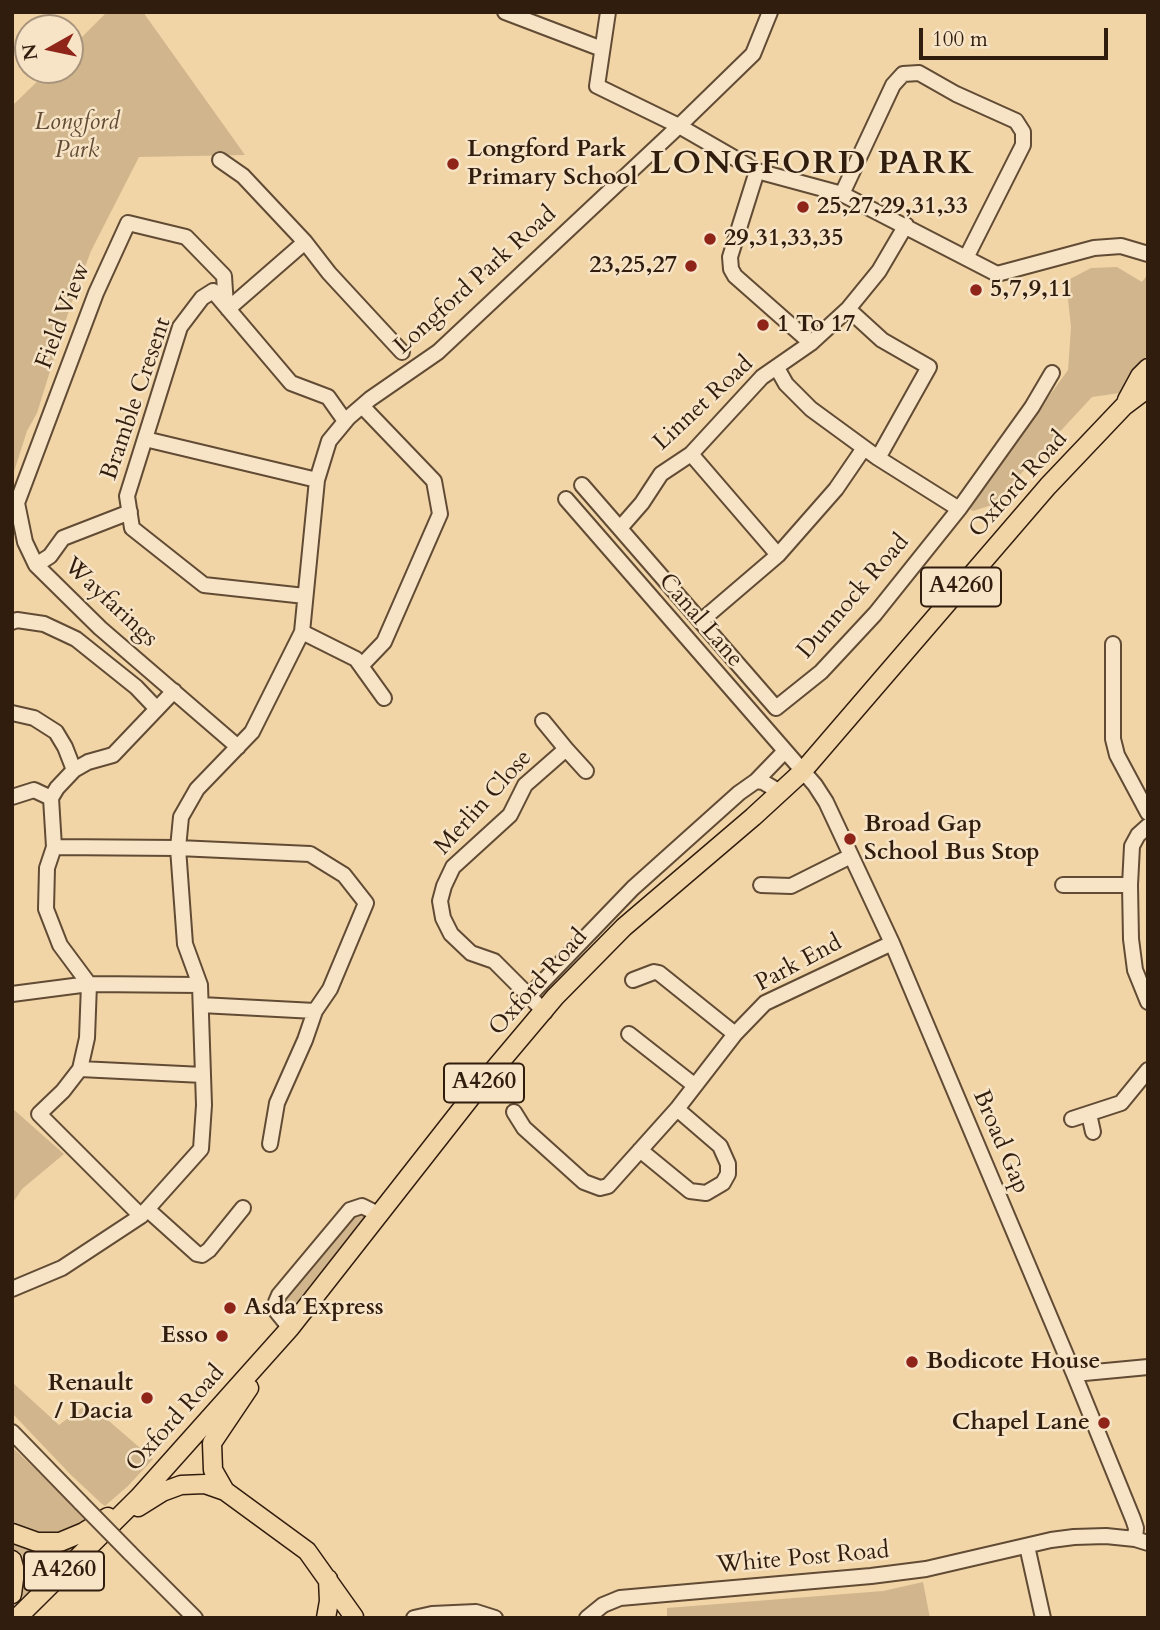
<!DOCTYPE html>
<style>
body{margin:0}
#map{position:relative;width:1160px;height:1630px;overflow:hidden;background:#f2d5a7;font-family:Cardo,serif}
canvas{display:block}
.frame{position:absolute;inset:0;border:14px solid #311d0e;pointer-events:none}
.north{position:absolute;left:14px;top:14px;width:70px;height:70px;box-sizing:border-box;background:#f7e4c6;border:2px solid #a8947c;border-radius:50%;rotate:261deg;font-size:19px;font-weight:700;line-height:28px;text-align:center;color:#311d0e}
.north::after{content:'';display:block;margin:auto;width:24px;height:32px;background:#8f2418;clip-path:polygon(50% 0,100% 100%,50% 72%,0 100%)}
.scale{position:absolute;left:919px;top:28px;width:189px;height:32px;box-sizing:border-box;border:4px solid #311d0e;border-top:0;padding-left:9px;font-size:21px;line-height:24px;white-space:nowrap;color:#311d0e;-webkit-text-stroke:5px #f7e4c6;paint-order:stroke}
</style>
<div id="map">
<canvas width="1160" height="1630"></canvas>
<div class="frame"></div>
<div class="north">N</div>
<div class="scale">100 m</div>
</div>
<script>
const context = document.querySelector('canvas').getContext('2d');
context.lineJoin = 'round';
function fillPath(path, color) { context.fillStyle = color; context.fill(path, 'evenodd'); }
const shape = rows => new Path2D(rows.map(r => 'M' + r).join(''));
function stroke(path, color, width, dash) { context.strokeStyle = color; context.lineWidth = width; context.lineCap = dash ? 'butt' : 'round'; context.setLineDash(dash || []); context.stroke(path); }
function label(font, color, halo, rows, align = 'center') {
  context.font = font + ' Cardo,serif'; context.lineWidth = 5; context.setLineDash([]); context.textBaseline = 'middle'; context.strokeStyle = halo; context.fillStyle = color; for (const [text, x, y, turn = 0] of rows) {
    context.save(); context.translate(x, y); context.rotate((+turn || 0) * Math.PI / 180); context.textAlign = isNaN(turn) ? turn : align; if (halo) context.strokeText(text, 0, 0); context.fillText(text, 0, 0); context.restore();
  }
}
fillPath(shape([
 [107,12,143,12,245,155,139,157,91,251,70,307,37,413,27,431,12,478,12,106,49,70,70,70,70,49],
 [1117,267,1142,282,1148,274,1148,354,1120,393,1092,397,992,505,973,511,968,508,1068,370,1071,327,1066,281,1091,268],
 [12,1108,64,1154,22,1189,12,1204],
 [354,1211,367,1214,293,1307,289,1309,282,1306,285,1293],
 [12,1382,59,1425,88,1403,153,1459,128,1486,105,1506,101,1503,71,1475,12,1413],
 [12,1447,87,1517,74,1529,58,1536,42,1537,12,1524],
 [89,1533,37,1587,12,1610,18,1560,12,1545,12,1537],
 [923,1582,930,1618,667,1618,667,1608,883,1591]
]), '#d1b68d');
const minor = shape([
 [505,12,602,49],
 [608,12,597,86,679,126,757,171,842,194,997,274,1094,248,1121,246,1148,254],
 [220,160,243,176,305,242],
 [757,171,730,257,731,269,735,276,811,343],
 [842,194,893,85,903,74,919,73,956,94,1016,121,1023,132,1023,145,966,258],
 [228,309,305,242,329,273,402,352],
 [848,309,882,340,929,367,878,458],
 [777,368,786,384,811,409,878,458,959,509],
 [145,439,317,480],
 [691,454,778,555],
 [582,485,776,708,821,672,875,614,959,509,1032,407,1052,373],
 [566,499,815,785,826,802,892,943,1074,1374,1133,1519,1136,1528,1135,1539],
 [130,512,63,538,50,556,36,565,100,628,238,747],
 [621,527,642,503,661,474,691,454,762,377,811,343,848,309,879,271,906,225],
 [36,565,25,542,17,503,96,293,128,223,186,237,224,276,226,306],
 [305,596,204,585,132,528,127,496,180,327,202,298,213,291,291,383,328,397,345,421],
 [702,620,778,555,836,489,864,448],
 [12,622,17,620,44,624,76,639,136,687,157,709],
 [302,632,356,659,384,698],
 [1113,644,1113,739,1117,755,1148,813],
 [361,666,384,642,440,514,434,481,363,407],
 [12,713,34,718,56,732,65,747,74,770],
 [543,721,566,749,525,785,510,815,453,867,444,886,440,901,443,918,451,934,471,953,494,961,545,1012],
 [566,749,586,771],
 [756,781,784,752],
 [12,797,34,790,51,798],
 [1148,826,1138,835,1132,846,1130,885,1131,939,1135,970,1148,1002],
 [54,847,51,798,57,788,74,770,88,762,113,755,174,691],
 [761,885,791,886,851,856],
 [1063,885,1130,885],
 [633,980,654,972,659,973,735,1034],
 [12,994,89,984,60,945,46,909,47,868,54,847,178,848,310,854,344,875,366,903,330,989,315,1011,305,1040,277,1103,270,1144],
 [529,996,633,888,739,793,756,781,763,782,780,792],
 [201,1005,315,1011],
 [629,1034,694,1085],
 [80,1069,203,1075],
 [514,1112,524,1128,584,1182,600,1188,608,1186,677,1109,735,1034,765,1003,892,943],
 [1089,1114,1093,1132],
 [1072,1119,1121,1103,1148,1070],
 [640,1150,690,1191,706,1193,723,1183,728,1174,728,1164,720,1146,677,1109],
 [147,1209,197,1254,202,1255,209,1250,243,1208],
 [141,1216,39,1114,63,1091,80,1069,87,1038,89,984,200,985],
 [12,1289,62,1268,141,1216,201,1149,204,1105,200,985,185,944,178,848,181,817,197,789,252,732,302,632,317,480,329,441,348,418,370,399,438,352,679,126,753,54,770,12],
 [290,1328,277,1312,276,1302,279,1295,350,1210,362,1206,380,1215],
 [1074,1374,1148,1367],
 [12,1432,81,1503],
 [1027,1546,1043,1618],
 [130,1553,195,1618],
 [414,1618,432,1614,476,1612,495,1618],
 [587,1618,603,1605,620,1598,871,1576,926,1569,1051,1540,1074,1537,1106,1536,1135,1539,1148,1543]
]);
const major = shape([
 [1127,400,1140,376,1148,368],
 [225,1491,213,1470,212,1443,249,1388],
 [138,1507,162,1492,181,1485,205,1484,225,1491,307,1551,354,1617],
 [12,1533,37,1542,60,1542,84,1532,108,1517],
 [12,1560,15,1571,12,1594],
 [17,1618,139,1497,290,1328,475,1092,555,997,624,927,753,817,802,772,1048,486,1124,406,1148,388],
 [326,1618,329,1601,328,1579]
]);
stroke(minor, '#614b34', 18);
stroke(major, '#311d0e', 21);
stroke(minor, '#f7e4c6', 14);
stroke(major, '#f2d5a7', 18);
const minorBridge = shape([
 [81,1503,130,1553]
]);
stroke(minorBridge, '#614b34', 18, []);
stroke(minorBridge, '#f7e4c6', 14);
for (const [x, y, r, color] of [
 [453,164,7,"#8f2418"],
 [803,207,7,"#8f2418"],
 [710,239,7,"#8f2418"],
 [691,266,7,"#8f2418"],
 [976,290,7,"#8f2418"],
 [763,325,7,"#8f2418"],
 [850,839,7,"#8f2418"],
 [230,1308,7,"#8f2418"],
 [222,1336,7,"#8f2418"],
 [912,1362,7,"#8f2418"],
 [147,1398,7,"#8f2418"],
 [1104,1423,7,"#8f2418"]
]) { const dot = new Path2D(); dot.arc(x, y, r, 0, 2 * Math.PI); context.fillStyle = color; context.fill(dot); stroke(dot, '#f7e4c6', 2.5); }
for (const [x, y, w] of [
 [961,587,80],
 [484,1083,80],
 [64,1571,80]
]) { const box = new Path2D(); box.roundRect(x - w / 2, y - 19.5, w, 39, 5); context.fillStyle = '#f7e4c6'; context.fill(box); stroke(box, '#311d0e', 2); }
label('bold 23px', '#311d0e', null, [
 ["A4260",961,587],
 ["A4260",484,1083],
 ["A4260",64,1571]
]);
label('italic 24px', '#614b34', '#f7e4c6', [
 ["Longford",77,123],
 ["Park",77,151]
]);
label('bold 24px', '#311d0e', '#f7e4c6', [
 ["Longford Park",467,150],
 ["Primary School",467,178],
 ["25,27,29,31,33",817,207],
 ["29,31,33,35",724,239],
 ["23,25,27",677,266,"right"],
 ["5,7,9,11",990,290],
 ["1 To 17",777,325],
 ["Broad Gap",864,825],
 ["School Bus Stop",864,853],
 ["Asda Express",244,1308],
 ["Esso",208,1336,"right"],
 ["Bodicote House",926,1362],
 ["Renault",133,1384,"right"],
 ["/ Dacia",133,1412,"right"],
 ["Chapel Lane",1090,1423,"right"]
], 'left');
label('24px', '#311d0e', '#f7e4c6', [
 ["Longford Park Road",476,281,-42],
 ["Field View",64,316,-69],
 ["Bramble Cresent",137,399,-71],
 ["Linnet Road",704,404,-43],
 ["Oxford Road",1019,485,-48],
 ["Dunnock Road",854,597,-49],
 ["Wayfarings",110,603,43],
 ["Canal Lane",700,621,49],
 ["Merlin Close",484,803,-48],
 ["Park End",799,964,-28],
 ["Oxford Road",539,983,-48],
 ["Broad Gap",1000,1142,67],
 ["Oxford Road",176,1419,-48],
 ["White Post Road",803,1559,-5]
]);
context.letterSpacing = '2px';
label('bold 32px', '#311d0e', '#f7e4c6', [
 ["LONGFORD PARK",813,166]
]);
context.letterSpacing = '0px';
</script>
